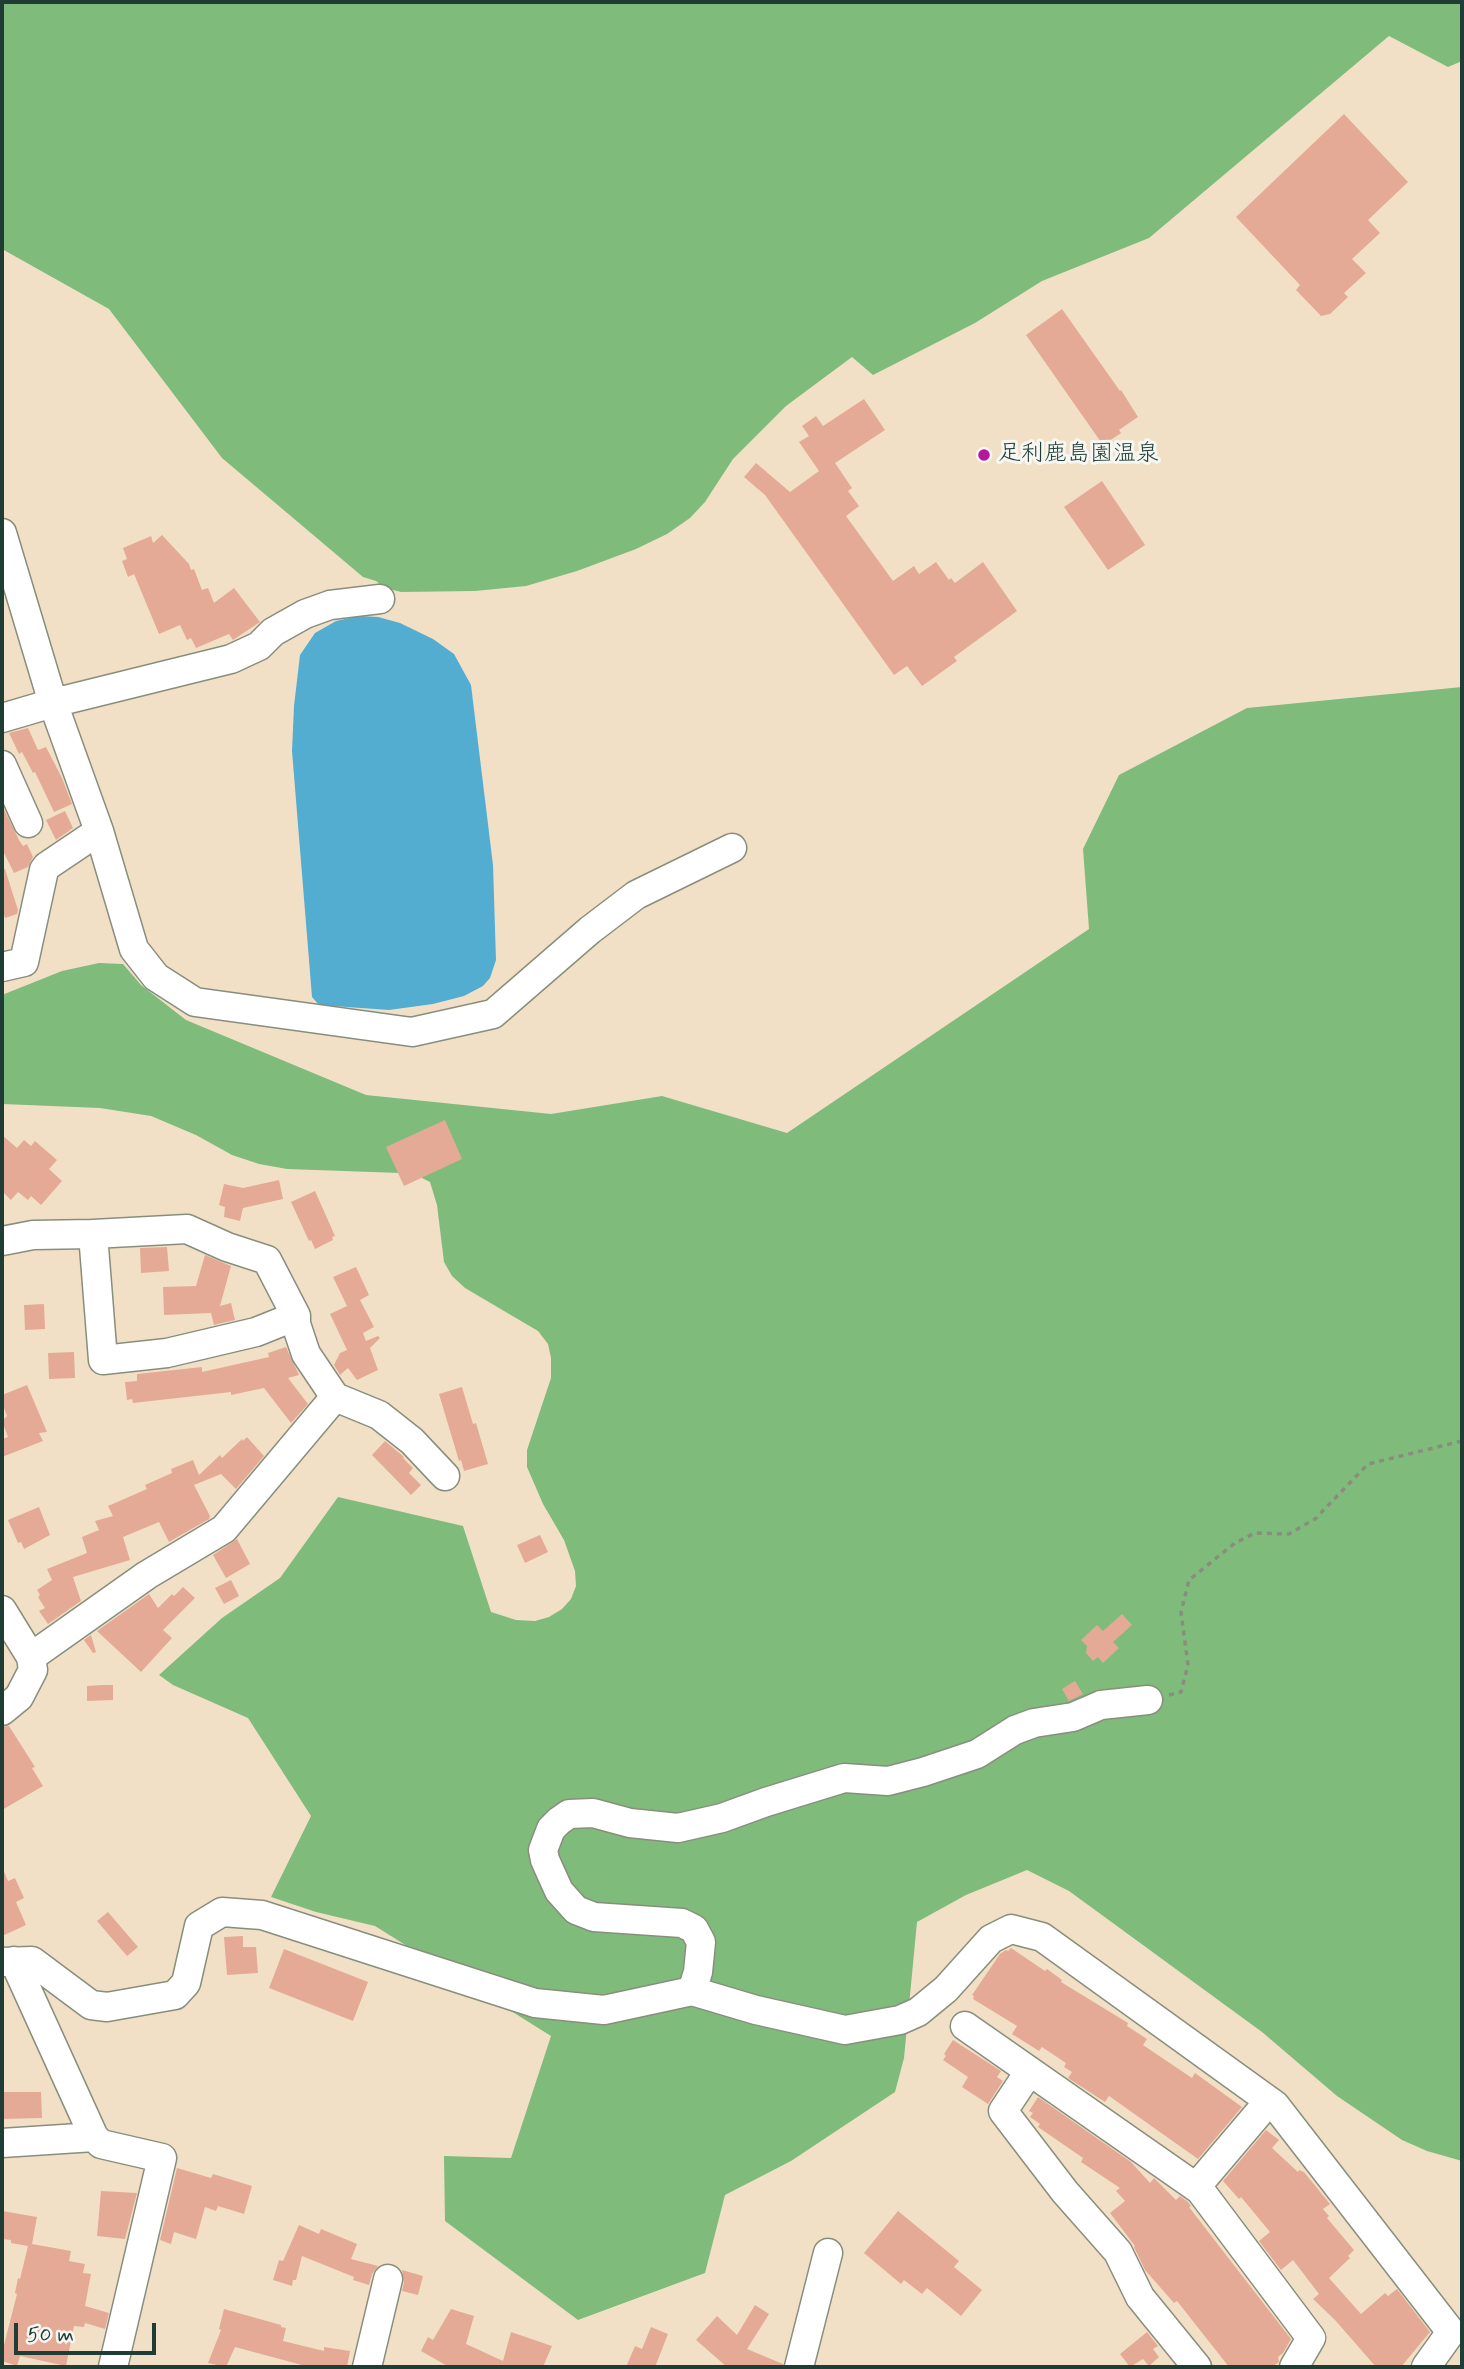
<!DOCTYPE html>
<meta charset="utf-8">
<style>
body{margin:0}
#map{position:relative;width:1464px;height:2369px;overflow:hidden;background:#f2e0c6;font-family:Mynerve,sans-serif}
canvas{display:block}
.frame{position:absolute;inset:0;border:4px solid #1f3d34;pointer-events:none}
.scale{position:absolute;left:14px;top:2323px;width:142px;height:32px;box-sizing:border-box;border:4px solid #1f3d34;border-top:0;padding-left:9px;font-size:21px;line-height:24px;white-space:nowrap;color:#1f3d34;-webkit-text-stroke:5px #f6f6f2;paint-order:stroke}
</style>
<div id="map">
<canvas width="1464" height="2369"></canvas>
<div class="frame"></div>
<div class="scale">50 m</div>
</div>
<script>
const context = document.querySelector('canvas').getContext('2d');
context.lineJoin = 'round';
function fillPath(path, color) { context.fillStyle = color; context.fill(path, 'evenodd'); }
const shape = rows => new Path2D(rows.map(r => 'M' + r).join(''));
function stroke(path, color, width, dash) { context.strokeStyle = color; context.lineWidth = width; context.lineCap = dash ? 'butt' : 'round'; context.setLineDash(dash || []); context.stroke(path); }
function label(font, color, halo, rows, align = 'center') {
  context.font = font + ' Mynerve,"Klee One",sans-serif'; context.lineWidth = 6; context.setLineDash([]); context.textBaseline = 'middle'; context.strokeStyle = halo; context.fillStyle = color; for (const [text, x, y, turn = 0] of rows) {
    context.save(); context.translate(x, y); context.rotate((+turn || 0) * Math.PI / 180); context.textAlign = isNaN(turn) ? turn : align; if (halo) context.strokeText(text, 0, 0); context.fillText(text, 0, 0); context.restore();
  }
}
fillPath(shape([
 [2,2,1462,2,1462,61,1448,67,1389,36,1149,238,1042,281,975,323,873,375,852,357,786,406,733,459,705,502,690,518,667,534,636,549,577,571,526,586,475,591,401,592,385,588,376,581,363,577,222,458,109,309,2,249],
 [1462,687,1462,2161,1427,2151,1402,2140,1337,2096,1262,2032,1069,1891,1027,1870,966,1895,917,1922,904,2058,895,2092,791,2161,725,2195,705,2273,578,2320,445,2221,444,2156,511,2158,551,2036,375,1926,316,1912,271,1897,311,1816,248,1718,173,1685,159,1675,222,1618,280,1578,338,1497,463,1526,491,1612,516,1620,535,1621,549,1617,562,1609,571,1599,576,1586,575,1571,564,1540,543,1504,527,1467,527,1450,551,1378,551,1358,548,1344,538,1331,465,1288,452,1276,444,1262,437,1205,430,1182,420,1177,400,1173,287,1169,259,1164,232,1155,196,1135,151,1116,100,1108,2,1104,2,995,62,971,99,963,123,964,141,985,186,1020,366,1095,551,1114,662,1096,787,1133,1089,929,1083,849,1119,775,1247,708]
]), '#7fbc7b');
fillPath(shape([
 [359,616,378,617,400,623,433,639,454,654,471,685,493,865,496,960,490,978,483,986,464,996,433,1004,389,1010,319,1005,312,997,292,751,294,706,300,655,315,633,336,621]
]), '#52add0');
fillPath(shape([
 [1344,114,1408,182,1368,220,1380,233,1352,259,1366,273,1344,293,1348,297,1330,314,1321,316,1296,290,1300,285,1236,217],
 [1062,309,1120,391,1121,390,1138,417,1119,430,1121,433,1103,445,1026,335],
 [864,399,885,430,835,463,852,488,848,491,859,506,846,516,893,581,914,566,919,574,936,562,949,580,951,578,955,583,983,562,1017,611,954,657,957,661,922,686,907,666,894,675,765,495,744,477,756,463,790,492,819,471,799,442,809,436,802,426,816,416,823,426],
 [1102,481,1145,545,1108,570,1064,507],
 [162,535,189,564,191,570,194,569,202,590,208,588,214,603,234,588,260,622,233,640,229,634,196,648,191,638,187,640,180,625,159,634,134,574,128,577,122,561,127,559,123,548,151,536,153,543],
 [28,728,38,750,46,747,62,778,72,804,54,812,35,772,33,773,22,752,19,754,9,733],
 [2,805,19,840,23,846,27,844,33,857,28,867,14,873,2,849],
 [65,811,73,828,56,840,46,820],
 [2,869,5,869,18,910,17,914,5,918,2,908],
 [445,1120,462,1159,404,1186,386,1147],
 [2,1135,17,1148,24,1140,31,1146,35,1141,57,1160,49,1169,62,1181,41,1205,31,1196,28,1200,18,1192,11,1200,2,1191],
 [279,1180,283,1199,243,1208,240,1221,224,1217,225,1207,219,1205,224,1184,243,1188],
 [315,1191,335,1236,332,1237,333,1240,315,1249,311,1240,309,1241,291,1202],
 [167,1247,169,1271,141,1273,140,1248],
 [205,1255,231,1266,220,1306,231,1303,235,1320,214,1325,211,1313,164,1315,163,1287,196,1286],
 [356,1267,369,1295,360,1300,374,1327,363,1333,366,1341,378,1336,380,1338,370,1348,378,1370,357,1380,348,1368,340,1375,334,1365,340,1353,347,1350,330,1314,347,1306,333,1277],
 [44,1304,45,1329,25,1330,24,1305],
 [286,1347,299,1375,288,1378,308,1404,291,1423,264,1388,231,1395,231,1392,133,1403,132,1399,127,1400,125,1382,137,1381,137,1374,202,1367,202,1372,269,1357,268,1353],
 [74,1352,75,1378,49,1379,48,1353],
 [27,1385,47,1432,39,1433,43,1441,2,1457,2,1439,8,1437,2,1421,7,1416,2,1403,2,1395],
 [462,1387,473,1424,476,1423,488,1464,464,1471,461,1460,459,1461,439,1394],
 [247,1437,264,1456,236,1489,221,1474,194,1485,210,1516,209,1519,169,1542,159,1522,123,1537,130,1560,73,1577,81,1601,48,1624,39,1611,45,1608,38,1597,40,1595,37,1590,52,1580,47,1569,87,1553,82,1537,99,1530,95,1521,113,1516,108,1506,147,1489,145,1485,172,1473,171,1469,193,1460,199,1475,220,1455,222,1458,242,1439,243,1441],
 [385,1441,404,1457,403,1458,413,1468,409,1473,421,1485,411,1495,372,1455],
 [39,1507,50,1535,24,1549,21,1542,18,1543,8,1520],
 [540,1535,548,1552,525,1563,517,1545],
 [237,1539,250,1564,226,1578,213,1555],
 [231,1580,239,1596,224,1604,215,1588],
 [183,1587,195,1598,163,1630,172,1638,141,1672,97,1631,149,1594,158,1608,172,1594,174,1596],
 [1122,1614,1132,1625,1113,1642,1119,1648,1103,1663,1098,1657,1093,1661,1086,1653,1087,1646,1081,1640,1097,1625,1103,1631],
 [91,1635,96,1652,93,1653,84,1640],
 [1075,1681,1083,1694,1069,1701,1062,1689],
 [103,1685,113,1685,113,1700,87,1701,87,1686],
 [9,1726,35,1767,32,1768,43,1786,2,1810,2,1727],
 [2,1867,8,1881,15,1878,24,1898,16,1902,26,1925,2,1936],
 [108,1912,138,1947,127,1956,97,1921],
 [243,1936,243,1947,256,1947,258,1973,227,1975,224,1937],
 [1011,1948,1045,1971,1047,1969,1062,1980,1061,1982,1128,2023,1127,2026,1147,2039,1143,2045,1192,2078,1195,2073,1242,2107,1198,2159,1109,2096,1105,2102,1068,2078,1072,2072,1064,2067,1066,2063,1042,2047,1039,2051,1012,2034,1017,2026,973,1999,974,1996,972,1995,1000,1954,1006,1950,1008,1951],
 [284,1949,368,1982,353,2021,269,1988],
 [953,2040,1001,2071,997,2077,1003,2081,988,2104,962,2087,968,2077,943,2060,946,2056,944,2054],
 [2,2092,41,2092,42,2118,2,2119],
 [1038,2097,1131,2162,1150,2183,1154,2178,1176,2200,1180,2196,1188,2202,1191,2206,1189,2207,1291,2339,1283,2353,1278,2357,1279,2362,1272,2367,1229,2367,1177,2301,1174,2303,1145,2270,1134,2247,1135,2246,1110,2213,1125,2201,1116,2191,1120,2188,1081,2162,1083,2158,1038,2127,1040,2124,1030,2117,1033,2113,1029,2111],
 [1266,2130,1279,2140,1272,2148,1298,2172,1299,2170,1304,2172,1330,2204,1323,2209,1329,2216,1327,2218,1354,2250,1348,2256,1350,2258,1329,2278,1361,2314,1385,2293,1388,2296,1397,2289,1430,2332,1401,2367,1376,2367,1335,2320,1313,2299,1319,2294,1293,2260,1281,2270,1259,2241,1270,2232,1241,2197,1239,2199,1223,2181],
 [177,2168,211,2178,213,2174,252,2186,244,2214,218,2206,216,2211,205,2207,196,2239,174,2232,171,2244,160,2240],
 [101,2191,137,2193,125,2239,97,2236],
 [2,2211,37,2217,32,2244,71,2251,69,2261,85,2264,83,2273,91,2274,85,2306,109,2313,105,2329,85,2323,84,2327,74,2326,66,2366,20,2356,17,2366,2,2361,2,2353,17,2294,15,2293,18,2278,20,2279,28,2246,11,2243,11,2240,2,2239],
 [898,2211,959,2261,954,2267,982,2290,961,2316,927,2288,922,2294,904,2280,901,2284,864,2253],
 [299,2225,319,2234,321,2229,357,2244,351,2259,378,2266,372,2274,369,2285,353,2280,354,2277,302,2256,296,2280,293,2280,292,2286,273,2280,279,2260,283,2261],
 [402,2270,423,2276,418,2295,402,2291,404,2282],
 [755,2305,769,2314,747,2349,783,2364,783,2367,727,2367,696,2340,717,2316,737,2335],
 [224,2309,281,2325,281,2327,286,2328,283,2341,324,2351,324,2347,350,2351,347,2367,301,2367,302,2365,235,2347,226,2367,208,2363,221,2330,219,2329],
 [451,2309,474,2316,466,2344,503,2361,511,2332,552,2346,543,2367,449,2367,421,2351,428,2337,433,2340],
 [651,2327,668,2334,655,2367,626,2367,635,2346,642,2349],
 [1147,2332,1158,2346,1153,2349,1159,2357,1149,2366,1143,2359,1130,2367,1120,2354]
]), '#e4aa95');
const minor = shape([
 [2,533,53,703,99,831,134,949,156,977,195,1002,412,1032,493,1014,590,930,636,895,732,848],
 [2,718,53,703,231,659,259,646,273,632,305,614,330,605,380,599],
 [2,765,28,823],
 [2,967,24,962,44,870,47,866,99,831],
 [93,1234,103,1360,167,1353,256,1332,296,1316],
 [2,1241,33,1235,93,1234,187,1229,227,1247,267,1260,296,1316,296,1324,306,1354,335,1397,224,1529,147,1575,31,1657],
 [335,1397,379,1415,412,1441,445,1476],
 [2,1610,31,1657,33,1670,19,1697,2,1711],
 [14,1961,94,2137,101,2144,162,2158,113,2367],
 [2,1962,32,1961,91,2005,107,2007,175,1995,186,1983,199,1926,222,1912,262,1915,535,2003,604,2010,692,1991,756,2010,845,2030,900,2020,918,2012,946,1989,991,1939,1011,1929,1042,1937,1275,2105,1451,2332,1426,2367],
 [692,1991,698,1972,701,1942,694,1929,682,1923,594,1917,576,1910,559,1891,545,1860,543,1850,551,1829,559,1821,569,1814,593,1813,630,1823,678,1828,722,1818,766,1802,844,1778,888,1781,923,1772,977,1754,1015,1730,1034,1723,1073,1717,1101,1705,1148,1700],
 [965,2026,1200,2190,1311,2338,1294,2367],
 [1029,2072,1003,2111,1065,2192,1118,2252,1140,2297,1197,2367],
 [2,2143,94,2137],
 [1196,2187,1269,2101],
 [367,2367,388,2279],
 [799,2367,828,2253]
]);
stroke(minor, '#888e7d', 31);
stroke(shape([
 [1169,1695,1181,1692,1188,1665,1181,1612,1189,1580,1235,1543,1255,1533,1289,1534,1315,1519,1368,1464,1462,1441]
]), '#888e7d', 3.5, [5, 5]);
stroke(minor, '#fff', 28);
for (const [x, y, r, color] of [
 [984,455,7,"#b5179e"]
]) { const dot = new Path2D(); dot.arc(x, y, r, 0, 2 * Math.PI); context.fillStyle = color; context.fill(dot); stroke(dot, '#f6f6f2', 2.5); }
label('23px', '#1f3d34', '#f6f6f2', [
 ["足利鹿島園温泉",998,455]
], 'left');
</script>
